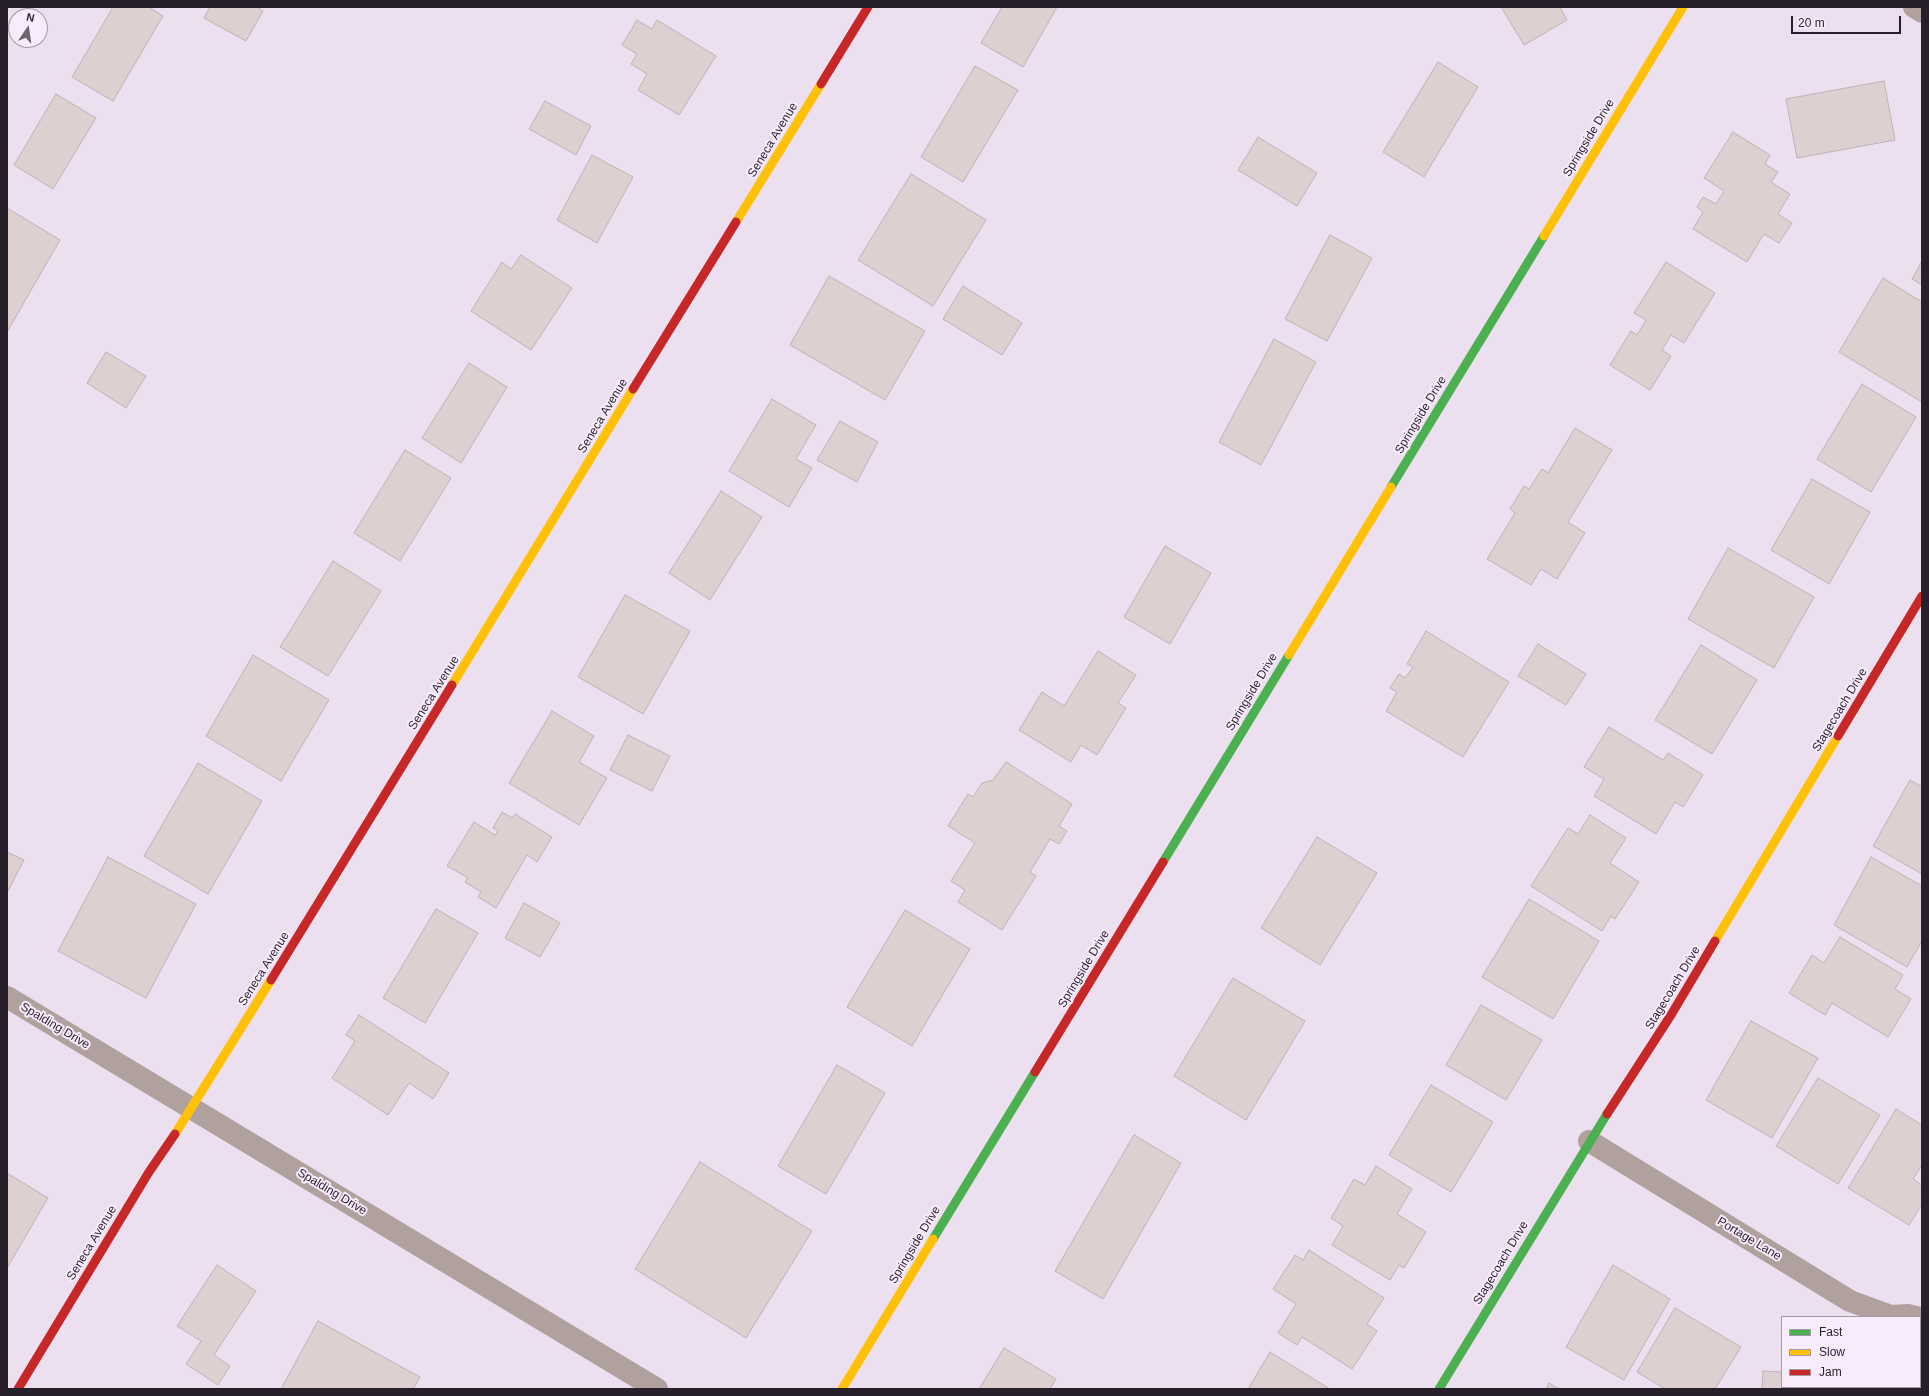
<!DOCTYPE html>
<style>
body{margin:0}
#map{position:relative;width:1929px;height:1396px;overflow:hidden;background:#ece0f0;font-family:Helvetica,sans-serif}
canvas{display:block}
.frame{position:absolute;inset:0;border:8px solid #271f29;pointer-events:none}
.legend{position:absolute;left:1781px;top:1316px;width:140px;height:72px;box-sizing:border-box;background:#f8ebfc;border:1px solid #a499a8;margin:0;padding:5px 7px;list-style:none;font-size:12px;color:#271f29}
.legend li{display:flex;align-items:center;gap:8px;height:20px}
.legend b{width:20px;border:1px solid #a499a8}
.north{position:absolute;left:8px;top:8px;width:40px;height:40px;box-sizing:border-box;background:#f8ebfc;border:1px solid #a499a8;border-radius:50%;rotate:13deg;font-size:11px;font-weight:700;line-height:16px;text-align:center;color:#271f29}
.north::after{content:'';display:block;margin:auto;width:14px;height:18px;background:#6c636f;clip-path:polygon(50% 0,100% 100%,50% 72%,0 100%)}
.scale{position:absolute;left:1791px;top:16px;width:110px;height:18px;box-sizing:border-box;border:2px solid #271f29;border-top:0;padding-left:5px;font-size:12px;line-height:14px;white-space:nowrap;color:#271f29;-webkit-text-stroke:3px #f8ebfc;paint-order:stroke}
</style>
<div id="map">
<canvas width="1929" height="1396"></canvas>
<div class="frame"></div>
<ul class="legend">
<li><b style="height:5px;background:#4caf50"></b>Fast</li>
<li><b style="height:5px;background:#ffc107"></b>Slow</li>
<li><b style="height:5px;background:#c62828"></b>Jam</li>
</ul>
<div class="north">N</div>
<div class="scale">20 m</div>
</div>
<script>
const context = document.querySelector('canvas').getContext('2d');
context.lineJoin = 'round';
function fillPath(path, color) { context.fillStyle = color; context.fill(path, 'evenodd'); }
const shape = rows => new Path2D(rows.map(r => 'M' + r).join(''));
function stroke(path, color, width, dash) { context.strokeStyle = color; context.lineWidth = width; context.lineCap = dash ? 'butt' : 'round'; context.setLineDash(dash || []); context.stroke(path); }
function label(font, color, halo, rows, align = 'center') {
  context.font = font + ' Helvetica,sans-serif'; context.lineWidth = 4; context.setLineDash([]); context.textBaseline = 'middle'; context.strokeStyle = halo; context.fillStyle = color; for (const [text, x, y, turn = 0] of rows) {
    context.save(); context.translate(x, y); context.rotate((+turn || 0) * Math.PI / 180); context.textAlign = isNaN(turn) ? turn : align; if (halo) context.strokeText(text, 0, 0); context.fillText(text, 0, 0); context.restore();
  }
}
const building = shape([
 [113,7,149,7,163,16,113,101,72,77,113,7],
 [210,7,257,7,263,11,246,41,204,18,210,7],
 [1002,7,1057,7,1023,67,981,43,1002,7],
 [1501,7,1560,7,1567,20,1524,45,1501,7],
 [637,20,652,29,657,20,716,56,679,115,638,90,647,74,631,64,637,54,622,45,637,20],
 [1438,62,1478,87,1424,177,1383,152,1438,62],
 [975,66,1018,90,963,182,921,157,975,66],
 [1884,81,1895,140,1797,158,1786,99,1884,81],
 [56,94,96,118,53,189,14,165,56,94],
 [545,101,591,126,576,155,529,129,545,101],
 [1733,132,1770,155,1765,164,1778,172,1771,182,1790,194,1778,214,1792,223,1779,243,1764,234,1747,262,1693,229,1703,212,1697,207,1703,197,1716,204,1724,191,1704,178,1733,132],
 [1258,137,1317,173,1297,206,1238,170,1258,137],
 [592,155,633,177,597,243,557,220,592,155],
 [911,174,986,220,933,306,858,260,911,174],
 [7,208,60,240,7,332,7,208],
 [1330,235,1372,258,1327,341,1285,319,1330,235],
 [521,255,572,288,531,350,471,311,502,262,511,269,521,255],
 [1922,261,1922,285,1912,279,1922,261],
 [1666,262,1715,293,1684,343,1671,335,1662,350,1671,356,1650,390,1610,365,1631,331,1637,335,1646,320,1634,313,1666,262],
 [829,276,925,331,885,400,790,345,829,276],
 [1883,278,1922,302,1922,402,1839,352,1883,278],
 [963,286,1022,323,1002,355,943,319,963,286],
 [1274,339,1316,362,1261,465,1219,442,1274,339],
 [106,352,146,376,126,408,87,383,106,352],
 [469,363,507,387,461,463,422,438,469,363],
 [1862,384,1916,417,1871,492,1817,459,1862,384],
 [772,399,816,425,796,459,812,468,789,507,729,471,772,399],
 [840,421,878,442,857,482,817,460,840,421],
 [1575,428,1612,450,1568,522,1585,533,1557,579,1541,569,1531,585,1487,559,1515,513,1510,509,1524,486,1529,489,1542,469,1548,473,1575,428],
 [405,450,451,478,400,561,354,533,405,450],
 [1812,479,1870,512,1829,584,1771,550,1812,479],
 [721,491,762,517,710,600,669,573,721,491],
 [1165,546,1211,573,1170,644,1124,617,1165,546],
 [1728,548,1814,597,1774,668,1688,619,1728,548],
 [333,561,381,591,328,676,280,647,333,561],
 [625,595,690,631,643,714,578,677,625,595],
 [1426,631,1509,682,1463,757,1386,711,1397,692,1390,688,1399,674,1405,678,1413,667,1407,664,1426,631],
 [1538,644,1586,674,1566,705,1518,676,1538,644],
 [1701,645,1757,680,1712,754,1655,720,1701,645],
 [1098,651,1136,675,1118,703,1126,708,1097,755,1081,745,1071,762,1019,730,1042,692,1064,706,1098,651],
 [253,655,329,700,281,781,206,736,253,655],
 [552,711,594,736,579,762,607,778,579,825,509,783,552,711],
 [1609,727,1663,760,1668,753,1703,775,1683,807,1675,802,1656,834,1594,796,1604,779,1584,767,1609,727],
 [628,735,670,756,652,791,610,770,628,735],
 [1006,762,1072,804,1059,826,1067,831,1059,844,1050,839,1030,872,1036,876,1002,930,958,902,965,890,951,881,975,843,948,826,968,794,973,797,982,783,993,780,1006,762],
 [198,763,262,801,208,894,144,856,198,763],
 [1910,780,1922,787,1922,874,1873,846,1910,780],
 [502,812,512,818,515,814,552,837,537,862,527,855,496,908,478,897,481,892,465,882,468,878,447,866,474,822,495,835,498,831,493,828,502,812],
 [1590,815,1626,838,1610,863,1639,882,1615,919,1611,916,1602,931,1531,886,1568,828,1578,834,1590,815],
 [1317,837,1377,873,1320,965,1261,928,1317,837],
 [7,852,24,860,7,893,7,852],
 [108,857,196,904,146,998,58,951,108,857],
 [1871,857,1922,886,1922,941,1907,967,1834,925,1871,857],
 [1529,899,1599,941,1553,1019,1482,977,1529,899],
 [524,903,560,923,540,957,505,938,524,903],
 [436,909,478,933,425,1023,383,998,436,909],
 [905,910,970,949,912,1046,847,1007,905,910],
 [1840,937,1903,975,1895,989,1911,999,1888,1037,1832,1003,1825,1015,1789,993,1812,955,1824,963,1840,937],
 [1233,978,1305,1021,1246,1120,1174,1076,1233,978],
 [1481,1005,1542,1040,1506,1100,1446,1065,1481,1005],
 [359,1015,449,1073,433,1099,409,1083,388,1115,332,1078,355,1041,346,1035,359,1015],
 [1751,1021,1818,1058,1772,1138,1706,1100,1751,1021],
 [837,1065,885,1093,826,1194,778,1166,837,1065],
 [1818,1078,1880,1115,1838,1184,1776,1146,1818,1078],
 [1431,1085,1493,1122,1451,1192,1389,1155,1431,1085],
 [1896,1109,1922,1125,1922,1165,1913,1179,1922,1185,1922,1204,1909,1225,1848,1188,1896,1109],
 [1134,1135,1181,1163,1103,1299,1055,1271,1134,1135],
 [700,1162,812,1231,746,1338,635,1269,700,1162],
 [1376,1166,1412,1189,1397,1214,1426,1232,1404,1268,1399,1265,1390,1280,1332,1245,1343,1226,1331,1218,1354,1179,1365,1185,1376,1166],
 [7,1173,48,1198,7,1268,7,1173],
 [1309,1250,1384,1298,1367,1324,1377,1331,1352,1369,1302,1337,1297,1345,1278,1333,1296,1304,1273,1289,1295,1255,1303,1260,1309,1250],
 [217,1265,256,1291,214,1355,230,1366,218,1385,186,1364,201,1341,177,1326,217,1265],
 [1613,1265,1670,1299,1624,1380,1566,1347,1613,1265],
 [1675,1308,1741,1347,1715,1389,1665,1389,1637,1372,1675,1308],
 [318,1321,420,1377,413,1389,281,1389,318,1321],
 [1004,1348,1056,1379,1050,1389,979,1389,1004,1348],
 [1270,1352,1330,1389,1248,1389,1270,1352],
 [1763,1371,1782,1372,1782,1387,1831,1387,1831,1389,1762,1389,1763,1371],
 [1549,1383,1559,1389,1546,1389,1549,1383]
]);
fillPath(building, '#ded0d0');
stroke(building, '#bdb2b6', 1);
stroke(shape([
 [1914,7,1922,12],
 [7,997,657,1389],
 [1589,1141,1850,1301,1891,1316,1908,1315,1916,1317],
 [1920,1375,1920,1389]
]), '#b0a09e', 22);
stroke(shape([
 [1391,487,1544,236],
 [1163,862,1289,655],
 [933,1239,1035,1072],
 [1439,1389,1607,1114]
]), '#4caf50', 9);
stroke(shape([
 [736,222,821,84],
 [1544,236,1683,7],
 [1289,655,1391,487],
 [452,685,633,389],
 [1715,941,1838,736],
 [175,1134,271,980],
 [842,1389,933,1239]
]), '#ffc107', 9);
stroke(shape([
 [821,84,868,7],
 [633,389,736,222],
 [1838,736,1922,596],
 [271,980,452,685],
 [1035,1072,1163,862],
 [1607,1114,1671,1015,1715,941],
 [18,1389,149,1172,175,1134]
]), '#c62828', 9);
label('12px', '#271f29', '#f8ebfc', [
 ["Springside Drive",1589,138,-59],
 ["Seneca Avenue",773,140,-59],
 ["Springside Drive",1421,415,-59],
 ["Seneca Avenue",603,416,-59],
 ["Springside Drive",1252,692,-59],
 ["Seneca Avenue",434,693,-58],
 ["Stagecoach Drive",1840,710,-59],
 ["Seneca Avenue",264,969,-58],
 ["Springside Drive",1084,969,-59],
 ["Stagecoach Drive",1673,988,-59],
 ["Spalding Drive",55,1026,31],
 ["Spalding Drive",332,1192,31],
 ["Portage Lane",1749,1239,31],
 ["Seneca Avenue",92,1243,-59],
 ["Springside Drive",915,1245,-59],
 ["Stagecoach Drive",1501,1263,-59]
]);
</script>
